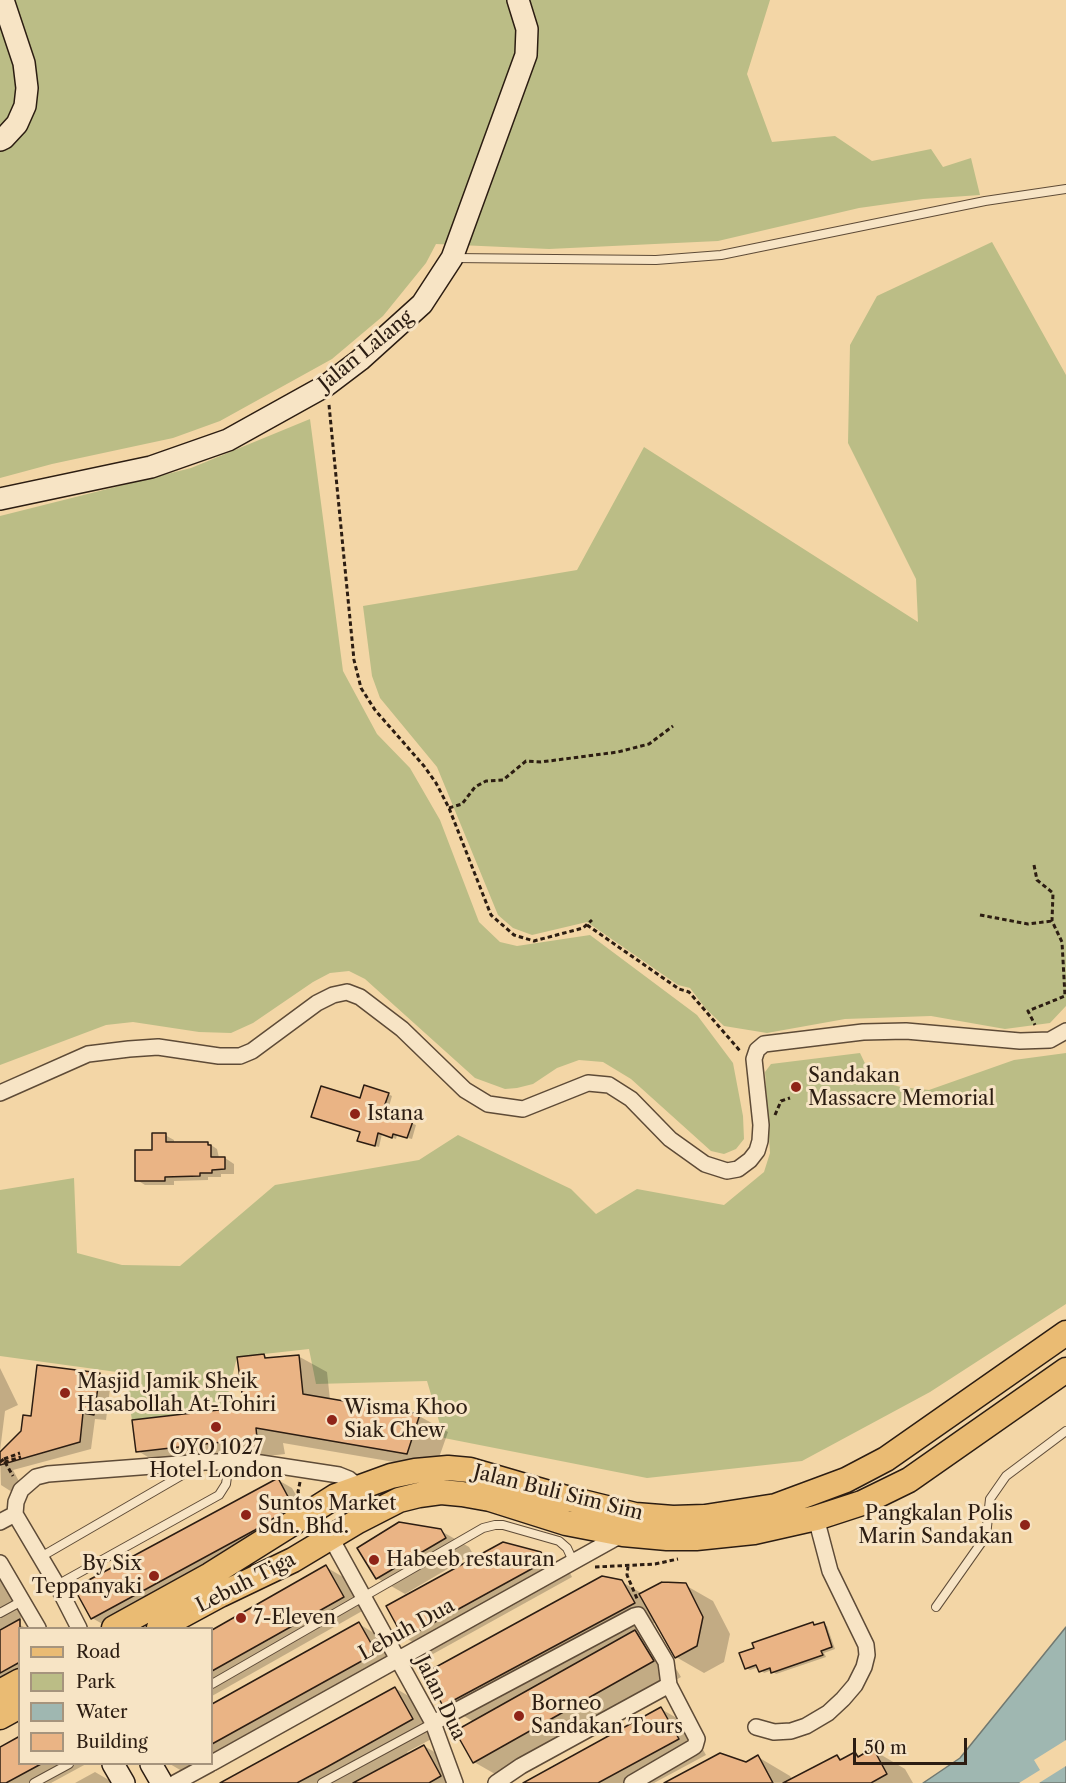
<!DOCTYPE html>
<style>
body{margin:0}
#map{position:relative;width:1066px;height:1783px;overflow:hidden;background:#f3d6a6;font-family:"Libre Caslon Text",serif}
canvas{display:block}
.legend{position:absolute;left:18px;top:1627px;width:195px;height:138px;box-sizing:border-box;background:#f7e4c5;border:2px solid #a6947d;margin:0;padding:8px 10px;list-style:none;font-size:18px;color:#2c1d12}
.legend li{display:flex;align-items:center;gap:12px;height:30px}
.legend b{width:30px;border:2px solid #a6947d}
.scale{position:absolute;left:853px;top:1738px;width:114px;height:27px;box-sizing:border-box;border:3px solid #2c1d12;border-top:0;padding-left:8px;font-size:18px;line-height:21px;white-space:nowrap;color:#2c1d12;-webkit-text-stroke:4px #f7e4c5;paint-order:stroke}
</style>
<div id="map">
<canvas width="1066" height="1783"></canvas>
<ul class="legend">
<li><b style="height:8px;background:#eabb73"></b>Road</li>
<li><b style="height:16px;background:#bbbd86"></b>Park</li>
<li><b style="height:16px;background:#9fb7b1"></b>Water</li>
<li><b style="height:16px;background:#eab485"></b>Building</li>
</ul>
<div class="scale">50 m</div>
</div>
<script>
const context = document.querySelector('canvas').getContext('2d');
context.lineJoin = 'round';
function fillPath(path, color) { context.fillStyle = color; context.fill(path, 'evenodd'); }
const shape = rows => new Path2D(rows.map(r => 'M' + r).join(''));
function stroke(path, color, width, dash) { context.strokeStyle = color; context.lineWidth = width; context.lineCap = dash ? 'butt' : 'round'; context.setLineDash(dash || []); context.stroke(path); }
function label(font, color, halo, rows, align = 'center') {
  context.font = font + ' "Libre Caslon Text",serif'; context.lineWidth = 6; context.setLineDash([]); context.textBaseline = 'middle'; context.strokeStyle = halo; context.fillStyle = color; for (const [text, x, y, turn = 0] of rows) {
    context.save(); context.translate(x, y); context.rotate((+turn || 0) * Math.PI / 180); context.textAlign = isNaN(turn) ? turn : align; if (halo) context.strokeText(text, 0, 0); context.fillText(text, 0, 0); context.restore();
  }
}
fillPath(shape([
 [0,0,770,0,747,74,772,142,835,136,872,161,931,149,943,167,971,158,980,195,923,199,859,208,718,241,549,249,436,244,426,263,383,316,332,359,220,421,173,438,52,464,0,478],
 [992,242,1066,375,1066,1006,1050,1023,1005,1029,931,1016,845,1019,767,1033,724,1026,706,1009,690,988,678,985,587,922,532,935,513,928,498,915,437,767,380,698,372,676,363,606,577,570,644,447,918,622,916,579,848,443,850,345,877,296],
 [310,419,343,671,377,734,410,768,440,820,479,922,500,942,517,946,590,935,697,1015,733,1063,743,1116,744,1139,736,1149,724,1154,711,1151,631,1079,603,1062,579,1060,557,1068,533,1084,517,1088,505,1089,475,1078,365,979,349,971,330,973,313,982,253,1023,231,1033,199,1032,133,1022,106,1025,0,1065,0,516,191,468],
 [860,1053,873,1080,901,1087,929,1090,1014,1060,1066,1053,1066,1304,930,1392,802,1461,647,1478,444,1438,427,1381,316,1384,309,1349,237,1357,226,1402,227,1409,132,1420,124,1373,0,1356,0,1190,74,1178,77,1253,122,1265,180,1266,275,1185,419,1160,458,1135,571,1189,596,1214,637,1189,724,1205,764,1172,770,1153,765,1072,771,1064]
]), '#bbbd86');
const water = shape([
 [1066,1627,1066,1783,923,1783,960,1758,1066,1627]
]);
fillPath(water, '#9fb7b1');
stroke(water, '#717971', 1.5);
fillPath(shape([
 [1066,1740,1066,1766,1039,1783,1019,1783,1040,1770,1034,1760]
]), '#f3d6a6');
fillPath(shape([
 [388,1094,392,1096,388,1110,399,1114,403,1116,402,1119,416,1125,412,1139,397,1135,396,1139,382,1134,379,1147,363,1142,361,1100],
 [165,1135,174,1140,174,1143,208,1143,217,1149,219,1158,225,1158,234,1164,234,1174,221,1174,221,1177,208,1177,208,1180,174,1181,174,1185,145,1185,137,1180],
 [264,1356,270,1359,298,1356,327,1372,330,1400,419,1416,448,1432,435,1469,283,1443,285,1454,166,1468,138,1451,229,1411,244,1401],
 [0,1368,18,1405,5,1411,0,1451],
 [99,1375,111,1381,106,1420,95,1419,91,1449,13,1470,22,1487,12,1492,1,1485,0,1454,22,1432,32,1418],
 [278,1480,292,1488,307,1514,106,1626,92,1618],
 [441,1531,469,1547,473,1554,405,1594,377,1578],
 [540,1553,568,1569,572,1577,433,1654,406,1638],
 [326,1567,348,1580,364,1610,212,1696,212,1631],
 [0,1578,14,1586,29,1613,14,1622,26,1628,20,1628,20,1689,0,1700],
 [622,1582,643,1594,685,1585,713,1601,730,1634,724,1662,704,1673,676,1657,656,1622,637,1632,663,1647,681,1677,502,1778,474,1762,474,1722,445,1705,427,1673],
 [359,1624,374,1633,387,1655,384,1666,212,1761,212,1706],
 [813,1624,816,1626,823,1624,827,1626,835,1649,824,1653,826,1657,776,1674,772,1670,764,1673,759,1667,750,1670,746,1668],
 [395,1688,422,1704,439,1735,407,1752,409,1755,424,1746,452,1762,463,1783,224,1783],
 [661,1709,689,1725,706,1755,654,1783,526,1783],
 [0,1748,20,1764,86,1764,51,1783,0,1783],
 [873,1750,905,1769,913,1783,667,1783,746,1763,758,1757,790,1776,792,1779,837,1757,843,1760,855,1754,861,1757],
 [170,1764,207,1764,187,1774],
 [95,1772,114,1783,75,1783]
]), '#0003');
const building = shape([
 [364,1085,389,1093,384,1107,400,1112,398,1117,413,1121,407,1138,393,1134,392,1138,378,1133,375,1146,357,1141,360,1132,311,1117,321,1086,360,1098,364,1085],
 [152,1133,166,1133,166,1142,208,1142,208,1145,211,1145,211,1157,225,1157,225,1169,212,1170,212,1173,200,1173,200,1176,165,1177,165,1181,135,1181,135,1150,152,1150,152,1133],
 [264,1354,265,1358,299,1355,303,1394,420,1414,407,1454,256,1428,257,1438,136,1452,132,1420,227,1409,226,1402,243,1400,237,1357,264,1354],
 [37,1365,100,1373,94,1415,83,1413,80,1442,0,1465,0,1452,21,1431,23,1415,31,1416,37,1365],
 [278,1478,293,1506,255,1530,91,1619,74,1588,278,1478],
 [399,1522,441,1529,446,1538,376,1579,357,1548,399,1522],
 [503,1542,541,1552,546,1561,404,1639,386,1606,503,1542],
 [326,1565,344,1597,212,1671,212,1630,326,1565],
 [602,1576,622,1580,635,1603,443,1706,425,1673,602,1576],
 [662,1582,686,1583,703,1617,697,1646,675,1658,639,1594,662,1582],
 [20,1619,20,1662,0,1673,0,1630,20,1619],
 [359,1622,372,1645,369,1657,212,1744,212,1704,359,1622],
 [813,1622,814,1625,824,1622,832,1647,821,1651,823,1655,771,1673,770,1668,759,1672,756,1665,745,1669,739,1653,754,1648,752,1643,813,1622],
 [635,1630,654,1661,473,1763,455,1731,635,1630],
 [395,1687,413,1719,327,1767,297,1783,220,1783,395,1687],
 [661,1707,679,1739,598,1783,523,1783,661,1707],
 [20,1736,20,1764,41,1764,6,1783,0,1783,0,1747,20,1736],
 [424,1745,441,1776,429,1783,353,1783,424,1745],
 [873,1748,887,1774,871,1783,783,1783,837,1755,840,1760,855,1752,858,1757,873,1748],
 [720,1753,746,1762,758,1755,773,1783,664,1783,720,1753]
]);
fillPath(building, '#eab485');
stroke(building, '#2c1d12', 1.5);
const lane = shape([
 [453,258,656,260,721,255,985,201,1066,189],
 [39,1558,196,1467],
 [57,1585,219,1495,226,1484,229,1462],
 [936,1607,986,1536,990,1499,1006,1476,1066,1431],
 [0,1613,22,1601],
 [212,1684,483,1528,495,1525,503,1525,559,1541,567,1548,573,1561],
 [34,1783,69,1764],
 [322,1783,433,1723]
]);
const street = shape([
 [0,1093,88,1054,129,1049,158,1047,219,1056,240,1056,252,1051,317,1003,333,995,347,992,360,997,402,1029,465,1090,488,1104,523,1109,588,1083,609,1085,631,1099,670,1139,705,1164,727,1171,738,1169,750,1160,757,1151,760,1141,761,1125,754,1059,757,1050,764,1044,863,1032,906,1031,1020,1041,1050,1040,1066,1031],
 [15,1514,16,1502,21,1490,36,1477,48,1474,205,1462,254,1462,339,1475,349,1479,359,1487],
 [15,1514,57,1585,79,1628],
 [0,1522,15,1514],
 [331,1538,433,1723,455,1783],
 [0,1563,38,1628],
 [433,1723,634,1616,638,1615,666,1662,669,1685,697,1739,695,1746,692,1748,632,1783],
 [756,1727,774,1732,791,1731,806,1726,828,1713,843,1699,855,1685,864,1667,867,1655,866,1645,830,1571,816,1518],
 [212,1763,623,1534],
 [175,1783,210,1764],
 [496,1783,521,1766,669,1685]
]);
const secondary = shape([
 [0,140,4,138,17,124,25,106,27,88,24,63,3,0],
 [0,499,151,467,228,440,327,385,360,360,422,304,452,258,526,55,527,29,518,0],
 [113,1764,124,1783],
 [151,1764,162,1783]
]);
const primary = shape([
 [114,1628,210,1575,336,1496,391,1476,415,1471,448,1468,470,1470,566,1498,635,1515,673,1518,705,1517,776,1506,846,1480,886,1459,1066,1333],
 [159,1628,220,1595,293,1560,358,1521,399,1500,419,1495,441,1492,462,1494,490,1499,566,1523,623,1534,667,1538,696,1538,754,1532,816,1518,862,1503,909,1480,1066,1370],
 [0,1692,20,1681],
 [0,1717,20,1706]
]);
stroke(lane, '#5e4b37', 10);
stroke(street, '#5e4b37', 18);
stroke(secondary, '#2c1d12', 24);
stroke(primary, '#2c1d12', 27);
stroke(shape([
 [329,405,354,660,361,688,375,710,424,766,436,783,449,808,491,915,514,935,534,941,583,928,592,920],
 [449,808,462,804,475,787,486,781,503,780,526,761,541,762,618,752,649,744,673,726],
 [1034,865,1037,880,1053,893,1052,921,1062,942,1065,996,1028,1011,1035,1025],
 [980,915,1028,924,1052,921],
 [587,925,679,989,689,992,741,1052],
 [775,1115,781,1101,790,1098],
 [4,1459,20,1453],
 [0,1462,4,1459,5,1462,21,1457],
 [5,1462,13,1476],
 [300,1482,298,1492,300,1496],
 [628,1566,627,1575,638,1601],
 [595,1567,655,1564,678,1559]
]), '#2c1d12', 3, [4.5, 3]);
stroke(lane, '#f7e4c5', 8);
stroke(street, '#f7e4c5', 15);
stroke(secondary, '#f7e4c5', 21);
stroke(primary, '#eabb73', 24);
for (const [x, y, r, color] of [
 [796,1087,6,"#8f2418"],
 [355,1114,6,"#8f2418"],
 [65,1393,6,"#8f2418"],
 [332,1420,6,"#8f2418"],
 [216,1427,6,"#8f2418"],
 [246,1515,6,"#8f2418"],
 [1025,1525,6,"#8f2418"],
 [374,1560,6,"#8f2418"],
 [154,1576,6,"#8f2418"],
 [241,1618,6,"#8f2418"],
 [519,1716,6,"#8f2418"]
]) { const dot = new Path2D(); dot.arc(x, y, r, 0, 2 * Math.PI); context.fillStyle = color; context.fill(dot); stroke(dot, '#f7e4c5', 2); }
label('20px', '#2c1d12', '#f7e4c5', [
 ["Jalan Lalang",366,351,-39],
 ["Jalan Buli Sim Sim",558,1493,14],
 ["Lebuh Tiga",246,1583,-27],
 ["Lebuh Dua",407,1630,-29],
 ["Jalan Dua",440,1698,64]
]);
label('20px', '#2c1d12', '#f7e4c5', [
 ["Sandakan",808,1076],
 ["Massacre Memorial",808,1099],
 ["Istana",367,1114],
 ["Masjid Jamik Sheik",77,1382],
 ["Hasabollah At-Tohiri",77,1405],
 ["Wisma Khoo",344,1408],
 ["Siak Chew",344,1431],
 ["OYO 1027",216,1448,"center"],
 ["Hotel London",216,1471,"center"],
 ["Suntos Market",258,1504],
 ["Sdn. Bhd.",258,1527],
 ["Pangkalan Polis",1013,1514,"right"],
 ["Marin Sandakan",1013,1537,"right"],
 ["Habeeb restauran",386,1560],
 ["By Six",142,1564,"right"],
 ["Teppanyaki",142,1587,"right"],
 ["7-Eleven",253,1618],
 ["Borneo",531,1704],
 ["Sandakan Tours",531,1727]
], 'left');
</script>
